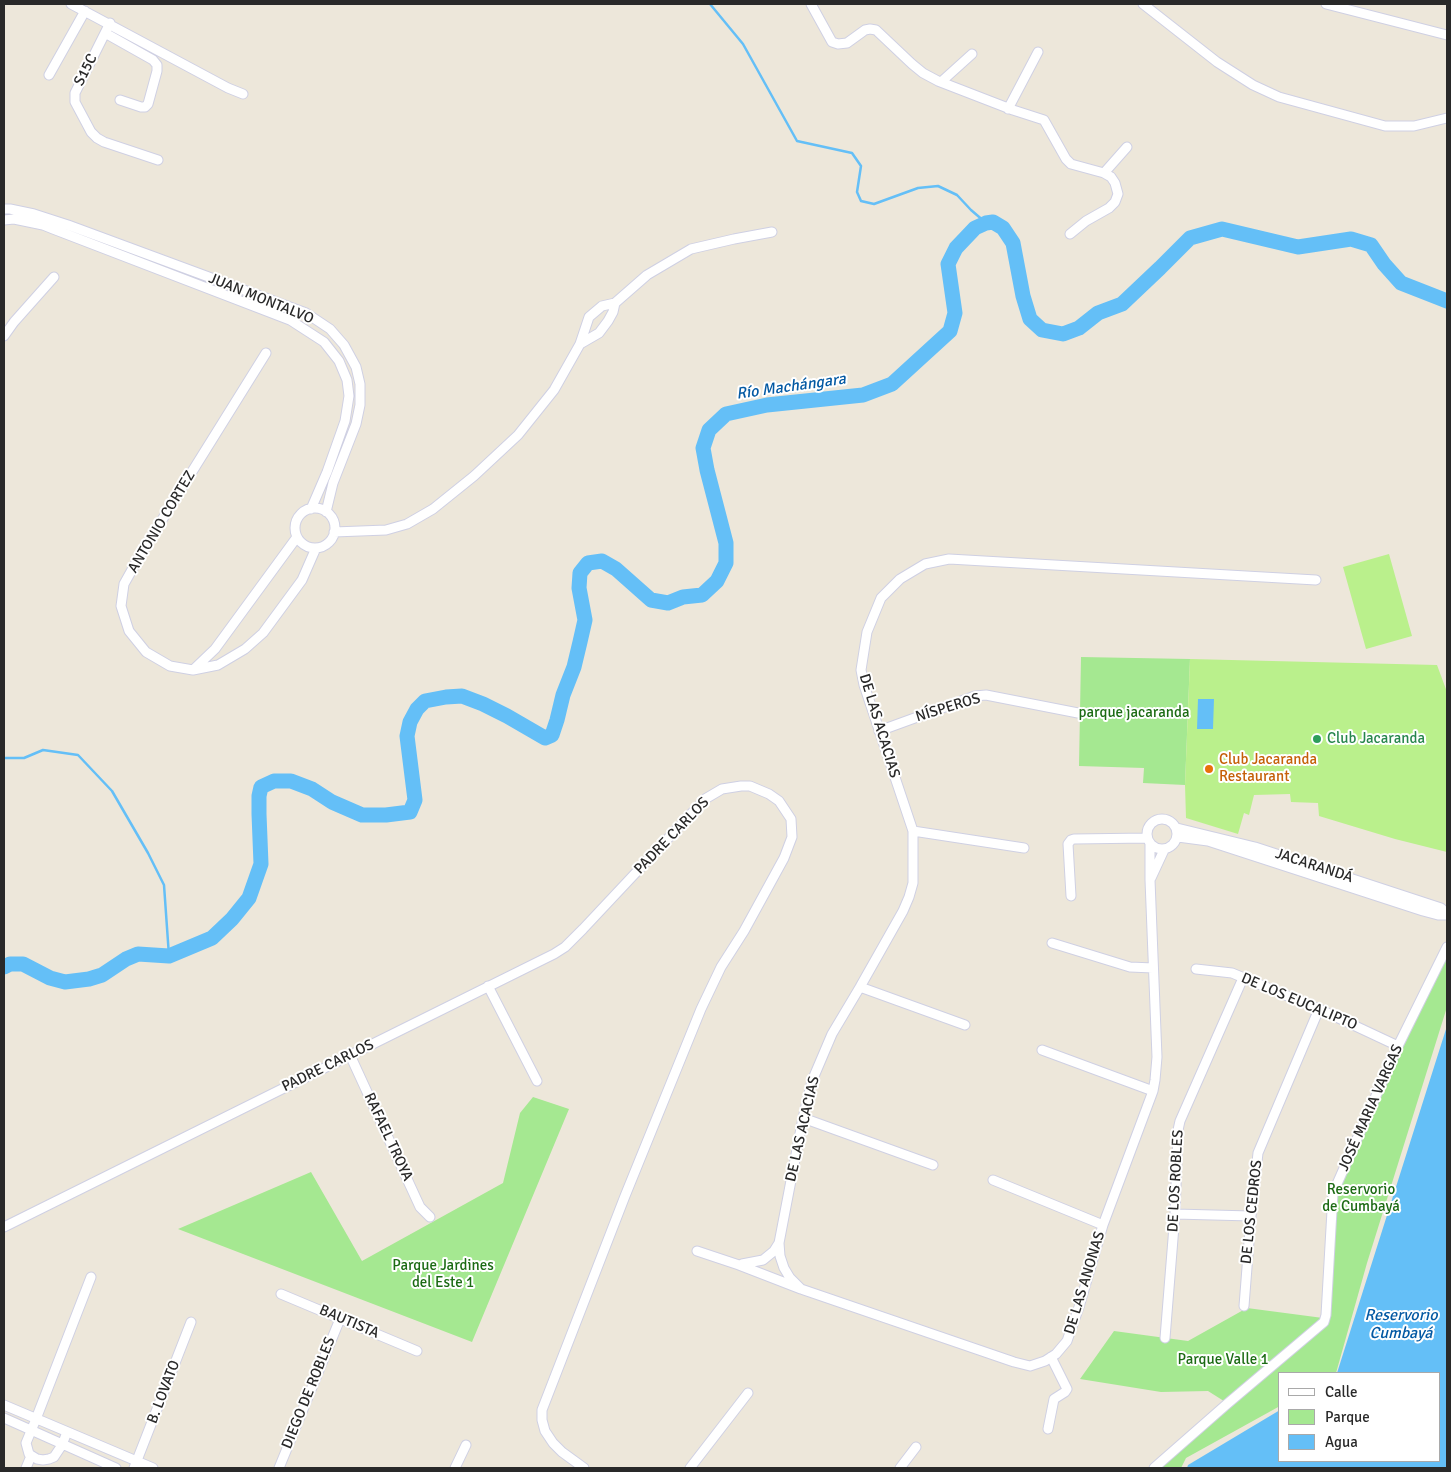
<!DOCTYPE html>
<meta charset="utf-8">
<style>
body{margin:0}
#map{position:relative;width:1451px;height:1472px;overflow:hidden;background:#ede7da;font-family:Signika,sans-serif}
canvas{display:block}
.frame{position:absolute;inset:0;border:5px solid #292929;pointer-events:none}
.legend{position:absolute;left:1278px;top:1372px;width:162px;height:90px;box-sizing:border-box;background:#fff;border:1px solid #a9a9a9;margin:0;padding:6px 9px;list-style:none;font-size:15px;color:#292929}
.legend li{display:flex;align-items:center;gap:10px;height:25px}
.legend b{width:25px;border:1px solid #a9a9a9}
</style>
<div id="map">
<canvas width="1451" height="1472"></canvas>
<div class="frame"></div>
<ul class="legend">
<li><b style="height:6px;background:#fff"></b>Calle</li>
<li><b style="height:14px;background:#a5e891"></b>Parque</li>
<li><b style="height:14px;background:#64bff7"></b>Agua</li>
</ul>
</div>
<script>
const context = document.querySelector('canvas').getContext('2d');
context.lineJoin = 'round';
function fillPath(path, color) { context.fillStyle = color; context.fill(path, 'evenodd'); }
const shape = rows => new Path2D(rows.map(r => 'M' + r).join(''));
function stroke(path, color, width, dash) { context.strokeStyle = color; context.lineWidth = width; context.lineCap = dash ? 'butt' : 'round'; context.setLineDash(dash || []); context.stroke(path); }
function label(font, color, halo, rows, align = 'center') {
  context.font = font + ' Signika,sans-serif'; context.lineWidth = 4; context.setLineDash([]); context.textBaseline = 'middle'; context.strokeStyle = halo; context.fillStyle = color; for (const [text, x, y, turn = 0] of rows) {
    context.save(); context.translate(x, y); context.rotate((+turn || 0) * Math.PI / 180); context.textAlign = isNaN(turn) ? turn : align; if (halo) context.strokeText(text, 0, 0); context.fillText(text, 0, 0); context.restore();
  }
}
fillPath(shape([
 [1081,657,1190,659,1185,785,1143,783,1144,768,1079,766],
 [1447,946,1447,1007,1367,1263,1336,1373,1280,1373,1280,1406,1186,1458,1181,1468,1161,1468,1227,1409,1329,1323,1336,1193,1425,980],
 [533,1097,569,1109,472,1342,178,1229,311,1172,362,1261,503,1183,520,1113],
 [1247,1308,1323,1318,1227,1403,1208,1391,1161,1392,1080,1379,1114,1331,1188,1341]
]), '#a5e891');
fillPath(shape([
 [1389,554,1412,636,1366,649,1343,567],
 [1190,659,1437,665,1447,692,1447,852,1395,839,1319,816,1318,803,1291,802,1290,794,1254,795,1249,815,1244,813,1238,834,1186,818,1185,785]
]), '#baf08c');
fillPath(shape([
 [1198,699,1214,699,1213,729,1197,729],
 [1447,1026,1447,1468,1187,1468,1188,1465,1280,1410,1280,1461,1440,1461,1440,1373,1337,1373]
]), '#64bff7');
stroke(shape([
 [710,4,743,44,797,141,852,153,861,166,857,192,861,201,874,204,918,188,938,186,957,195,971,210,992,228],
 [4,758,24,758,43,750,78,755,112,791,148,853,164,885,169,956]
]), '#64bff7', 2.5);
stroke(shape([
 [4,967,10,964,23,964,50,978,65,982,89,979,102,975,126,959,138,954,169,956,212,938,232,919,249,898,261,864,259,814,259,796,261,787,274,781,291,781,312,789,332,802,362,815,386,815,410,812,415,800,407,736,410,722,417,709,425,701,446,697,462,696,483,704,507,716,545,738,552,735,557,720,563,695,574,667,580,642,585,620,579,588,580,573,588,563,602,561,616,569,651,600,668,603,683,597,702,595,717,581,726,563,726,543,707,470,703,448,709,430,726,414,767,405,863,395,892,384,950,331,955,313,948,264,956,248,975,228,986,223,993,222,1003,228,1013,243,1023,296,1030,319,1042,330,1063,334,1079,328,1098,313,1122,304,1160,268,1190,238,1222,229,1298,247,1351,239,1371,245,1384,264,1401,283,1447,301]
]), '#64bff7', 15);
const minor = shape([
 [71,4,228,88,243,94],
 [811,4,832,42,838,44,847,43,865,30,870,29,876,30,912,64,923,73,938,81,1013,110,1044,120,1066,159,1071,164,1104,173,1111,177,1115,183,1118,194,1115,202,1109,208,1086,221,1070,234],
 [1143,4,1217,62,1253,85,1279,97,1385,126,1414,126,1447,118],
 [1326,4,1447,35],
 [110,23,75,93,75,102,91,132,97,138,104,142,158,160],
 [105,33,153,60,157,65,157,71,148,104,145,107,141,107,120,100],
 [49,75,85,11],
 [941,82,972,54],
 [1008,109,1038,52],
 [1104,173,1127,147],
 [4,209,10,209,34,214,68,225,306,313,330,329,344,345,356,367,360,384,360,405,356,424,333,483,326,512],
 [4,220,14,219,43,225,53,229,290,320,324,342,339,361,347,380,349,396,345,421,327,472,311,509],
 [4,336,14,322,54,277],
 [580,344,599,333,608,321,613,312,615,303],
 [266,353,142,552,124,584,121,606,129,631,146,652,170,666,193,670,218,665,245,649,263,633,302,580,316,548],
 '295 528a20 20 0 1 1 40 0a20 20 0 1 1-40 0Z',
 [334,532,386,530,407,524,433,509,474,476,518,435,554,390,580,344,589,317,602,306,615,303,647,275,691,249,734,239,772,232],
 [193,670,215,649,297,537],
 [879,731,975,696,986,695,1078,713],
 '1147 834a15 15 0 1 1 30 0a15 15 0 1 1-30 0Z',
 [1177,828,1255,847,1441,908,1447,914],
 [913,831,1024,848],
 [1178,837,1208,841,1423,911,1438,915,1447,915],
 [1151,878,1164,850],
 [1071,896,1068,844,1071,840,1074,839,1147,838],
 [1052,943,1130,967,1153,968],
 [1196,969,1232,973,1319,1009,1398,1046],
 [488,986,537,1081],
 [860,987,965,1025],
 [1042,1050,1153,1091],
 [350,1055,420,1207,430,1217],
 [803,1118,933,1165],
 [993,1180,1103,1225],
 [1175,1214,1251,1216],
 [4,1227,554,954,565,947,583,929,705,799,722,789,741,786,750,786,769,794,779,801,791,819,792,837,784,858,744,931,721,967,701,1009,625,1196,542,1410,542,1420,545,1431,553,1443,562,1452,584,1468],
 [697,1251,739,1265,801,1289,1014,1362,1030,1366,1045,1361,1056,1354,1067,1341,1079,1307,1103,1225,1153,1091,1155,1080,1157,1057,1150,880,1150,844],
 [742,1264,763,1260,774,1251,779,1243],
 [801,1289,790,1278,784,1268,780,1256,779,1243,803,1118,812,1081,832,1034,860,987,903,911,909,897,913,883,913,831,864,685,861,670,867,632,881,598,900,579,925,564,949,559,1316,580],
 [281,1294,417,1351],
 [1244,1306,1251,1216,1258,1153,1319,1009],
 [1165,1338,1175,1214,1178,1130,1180,1121,1243,978],
 [4,1405,153,1468],
 [4,1418,116,1468],
 [1048,1429,1054,1399,1065,1392,1067,1389,1051,1357],
 [67,1432,62,1445,54,1457,49,1459,43,1460,37,1459,29,1454,26,1443,36,1419,91,1277],
 [26,1468,31,1456],
 [134,1468,191,1322],
 [279,1468,340,1319],
 [455,1468,466,1445],
 [690,1468,748,1393],
 [900,1468,916,1447],
 [1154,1468,1227,1404,1324,1322,1326,1315,1333,1193,1398,1046,1447,947]
]);
stroke(minor, '#cfd0e3', 11);
stroke(minor, '#fff', 9);
for (const [x, y, r, color] of [
 [1317,739,5,"#2e9e5b"],
 [1209,769,5,"#e8710a"]
]) { const dot = new Path2D(); dot.arc(x, y, r, 0, 2 * Math.PI); context.fillStyle = color; context.fill(dot); stroke(dot, '#fff', 2); }
label('15px', '#292929', '#fff', [
 ["S15C",86,70,-63],
 ["JUAN MONTALVO",261,299,22],
 ["ANTONIO CORTEZ",162,522,-59],
 ["NÍSPEROS",948,708,-17],
 ["DE LAS ACACIAS",879,726,73],
 ["PADRE CARLOS",672,836,-46],
 ["JACARANDÁ",1314,866,18],
 ["DE LOS EUCALIPTO",1299,1002,23],
 ["PADRE CARLOS",328,1066,-26],
 ["JOSÉ MARIA VARGAS",1371,1108,-66],
 ["DE LAS ACACIAS",803,1129,-77],
 ["RAFAEL TROYA",388,1137,65],
 ["DE LOS ROBLES",1176,1181,-87],
 ["DE LOS CEDROS",1252,1212,-84],
 ["DE LAS ANONAS",1085,1283,-73],
 ["BAUTISTA",349,1322,23],
 ["B. LOVATO",164,1392,-69],
 ["DIEGO DE ROBLES",309,1393,-68]
]);
label('15px', '#1c6b14', '#fff', [
 ["parque jacaranda",1134,713],
 ["Reservorio",1361,1190],
 ["de Cumbayá",1361,1207],
 ["Parque Jardines",443,1266],
 ["del Este 1",443,1283],
 ["Parque Valle 1",1223,1360]
]);
label('15px', '#27864d', '#fff', [
 ["Club Jacaranda",1327,739]
], 'left');
label('15px', '#c56008', '#fff', [
 ["Club Jacaranda",1219,760],
 ["Restaurant",1219,777]
], 'left');
label('italic 16px', '#0359a3', '#fff', [
 ["Río Machángara",791,387,-8],
 ["Reservorio",1401,1316],
 ["Cumbayá",1401,1334]
]);
</script>
